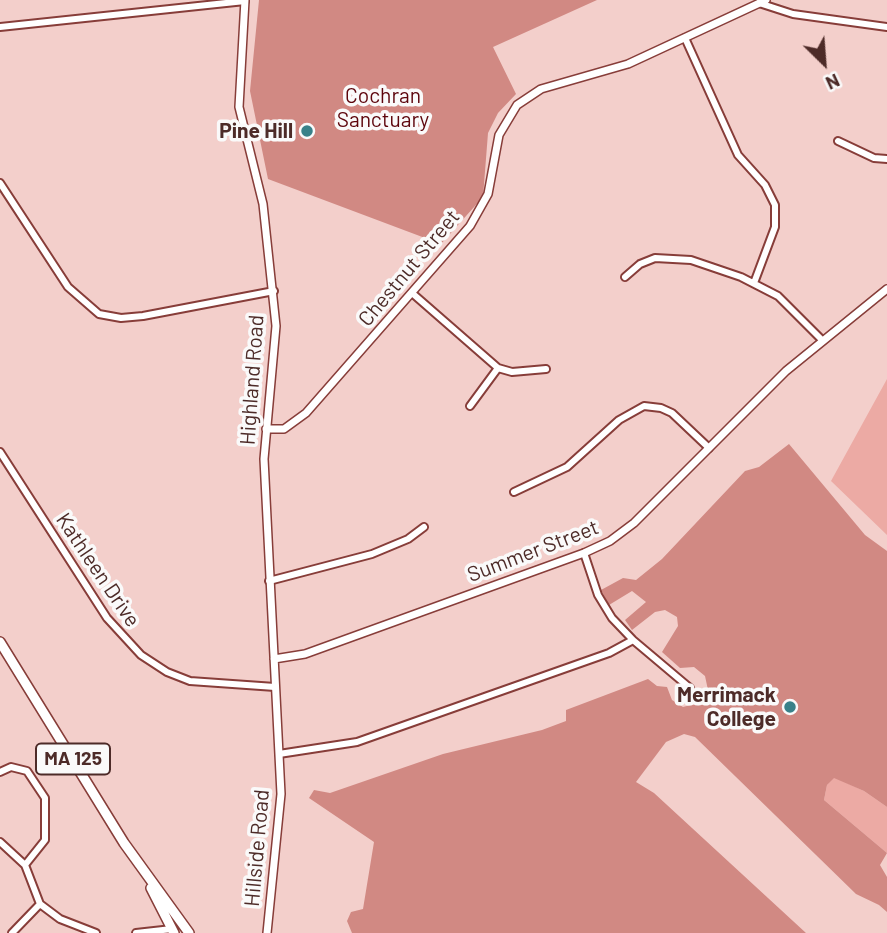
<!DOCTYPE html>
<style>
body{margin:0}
#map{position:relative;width:887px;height:933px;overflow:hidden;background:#f3cfcb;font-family:Barlow,sans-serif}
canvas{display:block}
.north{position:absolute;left:789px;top:28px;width:70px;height:70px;-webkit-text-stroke:5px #fafafa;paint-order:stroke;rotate:155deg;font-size:19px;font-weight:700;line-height:28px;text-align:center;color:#4d2b28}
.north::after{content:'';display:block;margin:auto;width:24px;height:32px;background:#4d2b28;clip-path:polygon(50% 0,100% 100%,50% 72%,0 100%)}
</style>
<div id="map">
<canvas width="887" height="933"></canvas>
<div class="north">N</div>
</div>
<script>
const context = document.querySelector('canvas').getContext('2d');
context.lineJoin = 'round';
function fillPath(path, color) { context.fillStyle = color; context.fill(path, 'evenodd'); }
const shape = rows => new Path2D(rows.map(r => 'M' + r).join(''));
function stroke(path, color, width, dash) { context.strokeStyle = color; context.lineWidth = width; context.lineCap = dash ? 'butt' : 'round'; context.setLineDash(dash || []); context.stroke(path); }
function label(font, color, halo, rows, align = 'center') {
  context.font = font + ' Barlow,sans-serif'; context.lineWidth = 7; context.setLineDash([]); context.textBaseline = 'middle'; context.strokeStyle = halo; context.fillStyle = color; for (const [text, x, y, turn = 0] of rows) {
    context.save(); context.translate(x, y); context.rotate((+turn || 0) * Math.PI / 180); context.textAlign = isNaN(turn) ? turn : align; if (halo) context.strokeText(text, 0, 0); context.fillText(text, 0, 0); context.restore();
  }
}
fillPath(shape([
 [887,379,887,535,831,481],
 [834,777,864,791,887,807,887,853,824,800,827,785]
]), '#ecaaa4');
fillPath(shape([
 [259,0,597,0,493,47,516,94,498,113,488,133,483,197,441,244,268,179,250,91],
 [789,444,865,535,887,551,887,807,864,791,834,778,827,785,824,800,887,853,880,865,887,877,887,912,879,905,856,894,695,737,684,734,666,742,636,782,654,793,806,933,352,933,347,921,351,912,363,909,374,842,309,798,314,790,330,793,443,754,542,730,566,721,566,710,648,679,657,686,667,687,672,700,683,707,702,702,708,690,705,676,694,667,680,668,662,652,678,626,677,617,665,610,655,612,632,630,625,620,646,602,632,591,609,605,601,590,623,578,636,580,662,559,745,471,759,467]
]), '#d18983');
const minor = shape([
 [759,3,793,14,887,27],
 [0,27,245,1],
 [685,38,738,155,765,185,775,205,775,227,754,283],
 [838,141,874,158,887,159],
 [0,183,68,287,99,314,121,318,143,316,274,291],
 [625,277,640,264,655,258,691,260,741,277,778,296,822,340],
 [412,293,498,368,512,372,546,369],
 [470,406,498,368],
 [0,452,107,618,141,655,167,672,190,681,275,687],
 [514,492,567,467,619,420,644,406,661,408,672,413,709,448],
 [584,553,598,595,612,618,633,640,690,688],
 [269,581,372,554,408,539,424,527],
 [279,754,357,742,609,653,633,640],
 [0,772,11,767,27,771,45,798,45,840,25,865,0,842],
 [25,865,40,904,60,919,96,933],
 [12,933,40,904],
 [136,933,172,929]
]);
const tertiary = shape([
 [245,0,239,107,263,204,276,326,264,459,281,794,267,933],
 [266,429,284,429,306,413,470,226,488,194,499,135,517,105,541,89,628,64,766,0],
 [274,659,305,654,584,553,610,541,634,523,786,371,887,289]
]);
const primary = shape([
 [0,642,124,843,189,933],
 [151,888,174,933]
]);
stroke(minor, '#873d39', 10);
stroke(tertiary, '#873d39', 10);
stroke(primary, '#873d39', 12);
stroke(minor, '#fff', 6);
stroke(tertiary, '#fff', 7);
stroke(primary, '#fff', 9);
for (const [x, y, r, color] of [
 [307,131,7,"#398189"],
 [790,707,7,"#398189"]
]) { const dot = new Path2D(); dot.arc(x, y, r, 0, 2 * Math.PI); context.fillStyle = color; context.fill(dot); stroke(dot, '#fafafa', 2.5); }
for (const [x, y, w] of [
 [73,759,74]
]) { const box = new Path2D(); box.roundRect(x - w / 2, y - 15.5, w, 31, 5); context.fillStyle = '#fafafa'; context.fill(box); stroke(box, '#4d2b28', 2); }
label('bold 19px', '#4d2b28', null, [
 ["MA 125",73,759]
]);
label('21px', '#5d050c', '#fafafa', [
 ["Cochran",383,96],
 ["Sanctuary",383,120]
]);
label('bold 21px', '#4d2b28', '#fafafa', [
 ["Pine Hill",293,131],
 ["Merrimack",776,695],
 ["College",776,719]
], 'right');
label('21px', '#4d2b28', '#fafafa', [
 ["Chestnut Street",409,268,-50],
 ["Highland Road",252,380,-86],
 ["Summer Street",533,551,-21],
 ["Kathleen Drive",98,570,56],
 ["Hillside Road",257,848,-85]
]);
</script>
